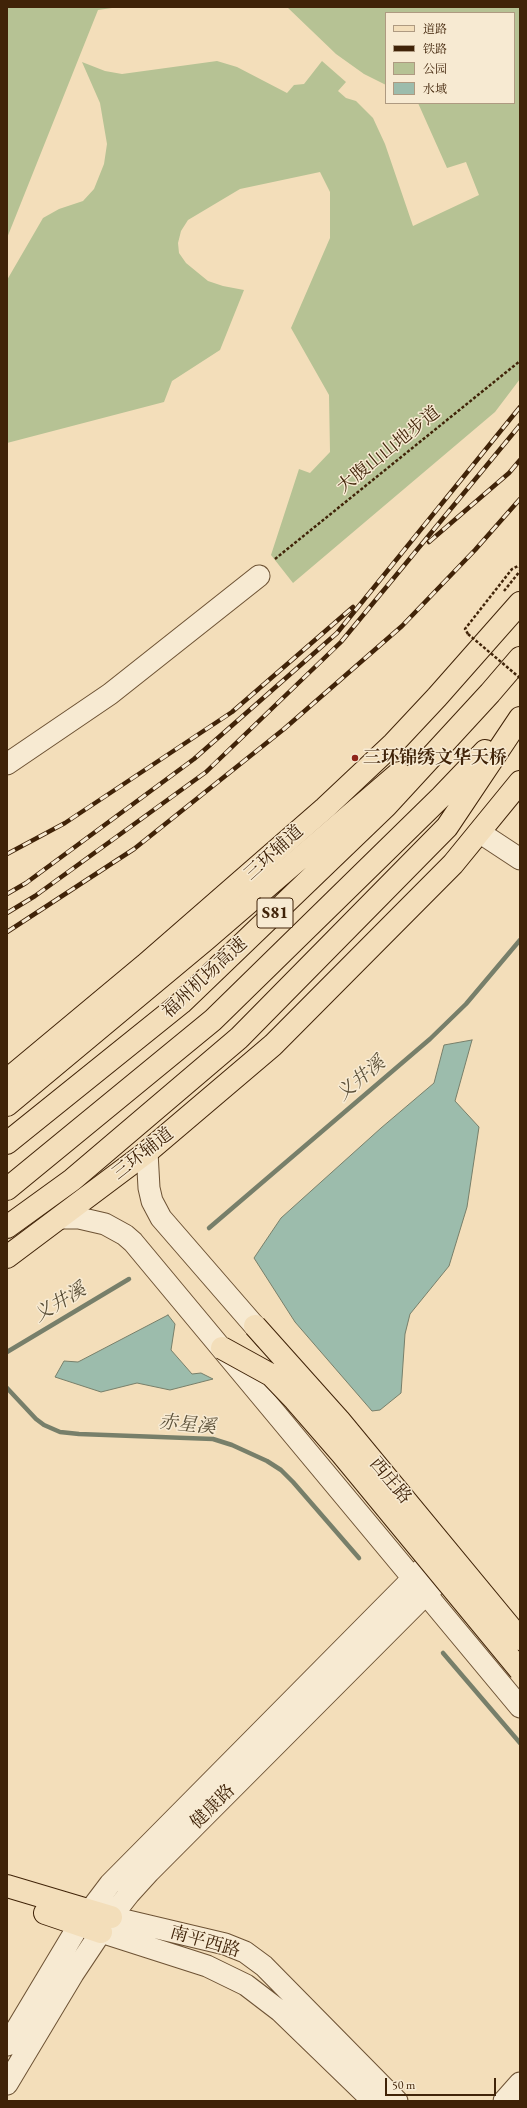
<!DOCTYPE html>
<meta charset="utf-8">
<style>
body{margin:0}
#map{position:relative;width:527px;height:2108px;overflow:hidden;background:#f3deba;font-family:"EB Garamond","Noto Serif SC",serif}
canvas{display:block}
.frame{position:absolute;inset:0;border:8px solid #402308;pointer-events:none}
.legend{position:absolute;left:385px;top:12px;width:130px;height:92px;box-sizing:border-box;background:#f7ead2;border:1px solid #ae9a81;margin:0;padding:5px 7px;list-style:none;font-size:12px;color:#402308}
.legend li{display:flex;align-items:center;gap:8px;height:20px}
.legend b{width:20px;border:1px solid #ae9a81}
.scale{position:absolute;left:385px;top:2078px;width:111px;height:18px;box-sizing:border-box;border:2px solid #402308;border-top:0;padding-left:5px;font-size:12px;line-height:14px;white-space:nowrap;color:#402308;-webkit-text-stroke:3px #f7ead2;paint-order:stroke}
</style>
<div id="map">
<canvas width="527" height="2108"></canvas>
<div class="frame"></div>
<ul class="legend">
<li><b style="height:5px;background:#f3deba"></b>道路</li>
<li><b style="height:5px;background:#402308"></b>铁路</li>
<li><b style="height:11px;background:#b6c294"></b>公园</li>
<li><b style="height:11px;background:#9cbcac"></b>水域</li>
</ul>
<div class="scale">50 m</div>
</div>
<script>
const context = document.querySelector('canvas').getContext('2d');
context.lineJoin = 'round';
function fillPath(path, color) { context.fillStyle = color; context.fill(path, 'evenodd'); }
const shape = rows => new Path2D(rows.map(r => 'M' + r).join(''));
function stroke(path, color, width, dash) { context.strokeStyle = color; context.lineWidth = width; context.lineCap = dash ? 'butt' : 'round'; context.setLineDash(dash || []); context.stroke(path); }
function label(font, color, halo, rows, align = 'center') {
  context.font = font + ' "EB Garamond","Noto Serif SC",serif'; context.lineWidth = 3; context.setLineDash([]); context.textBaseline = 'middle'; context.strokeStyle = halo; context.fillStyle = color; for (const [text, x, y, turn = 0] of rows) {
    context.save(); context.translate(x, y); context.rotate((+turn || 0) * Math.PI / 180); context.textAlign = isNaN(turn) ? turn : align; if (halo) context.strokeText(text, 0, 0); context.fillText(text, 0, 0); context.restore();
  }
}
fillPath(shape([
 [7,7,119,7,98,10,7,238],
 [287,7,520,7,520,379,495,412,293,583,271,555,299,469,310,473,330,452,329,395,291,328,330,238,330,192,320,172,240,189,188,220,181,231,178,243,179,253,186,263,208,281,223,286,244,290,220,350,172,381,164,402,7,443,7,280,43,218,59,209,83,201,94,189,104,164,107,144,100,103,82,62,105,71,122,74,217,61,237,67,287,93,294,85,304,84,322,61,346,82,338,91,346,98,356,101,373,118,385,144,413,226,479,195,466,162,447,168,418,103,514,103,514,13,386,13,386,85,364,74,336,54]
]), '#b6c294');
const water = shape([
 [472,1040,455,1101,479,1127,467,1207,449,1266,410,1314,405,1334,401,1393,380,1410,372,1411,295,1322,254,1258,281,1218,381,1128,434,1083,444,1045,472,1040],
 [168,1315,175,1324,171,1350,192,1374,201,1373,213,1379,170,1390,137,1383,101,1392,55,1377,64,1361,78,1362,168,1315]
]);
fillPath(water, '#9cbcac');
stroke(water, '#777f6a', 1);
stroke(shape([
 [209,1228,430,1039,466,1004,520,940],
 [7,1352,129,1279],
 [7,1388,36,1419,44,1425,60,1432,79,1434,213,1439,232,1445,267,1461,281,1470,293,1482,359,1558],
 [443,1653,520,1743]
]), '#777f6a', 4.5);
const minor = shape([
 [7,764,110,694,259,576],
 [479,832,520,859],
 [147,1152,149,1188,152,1201,161,1218,266,1339],
 [60,1218,79,1218,105,1224,125,1235,133,1242,520,1707],
 [111,1917,225,1944,245,1952,264,1966,397,2101],
 [101,1932,207,1966,246,1985,280,2011,373,2101],
 [7,2045,79,1925,110,1884,423,1568],
 [7,2084,73,1974,111,1917,129,1894,149,1872,455,1565],
 [504,2101,520,2083]
]);
const major = shape([
 [7,1080,145,965,325,808,393,744,437,697,520,603],
 [7,1257,147,1152,273,1045,453,864,520,782],
 [7,1886,111,1917],
 [45,1913,101,1932]
]);
const highway = shape([
 [7,1105,205,940,399,773],
 [7,1143,181,1003,386,806,490,693,520,658],
 [7,1189,213,1020,441,797,485,751],
 [7,1227,72,1180,239,1038,447,827,520,718]
]);
stroke(minor, '#6d5234', 23);
stroke(major, '#402308', 24);
stroke(highway, '#402308', 24);
stroke(shape([
 [275,559,520,361],
 [504,591,520,571],
 [468,634,465,629,512,569,518,566,520,567]
]), '#402308', 2.5, [3, 2]);
stroke(minor, '#f7ead2', 21);
stroke(major, '#f3deba', 22);
stroke(highway, '#f3deba', 22);
const rail = shape([
 [429,542,509,473,520,460],
 [7,854,65,823,232,712,353,607],
 [7,894,26,883,194,759,337,633,520,407],
 [7,913,35,896,206,772,341,642,520,425],
 [7,932,134,849,284,729,402,626,475,550,520,499]
]);
stroke(rail, '#402308', 4.5);
stroke(rail, '#f7ead2', 3, [9]);
const majorBridge = shape([
 [255,1326,339,1420,520,1639],
 [222,1348,271,1375,295,1400,342,1454,520,1670]
]);
stroke(majorBridge, '#402308', 24, []);
stroke(shape([
 [468,634,520,678]
]), '#402308', 2.5, [3, 2]);
stroke(majorBridge, '#f3deba', 22);
for (const [x, y, r, color] of [
 [355,758,4,"#8f2418"]
]) { const dot = new Path2D(); dot.arc(x, y, r, 0, 2 * Math.PI); context.fillStyle = color; context.fill(dot); stroke(dot, '#f7ead2', 1.5); }
for (const [x, y, w] of [
 [275,913,36]
]) { const box = new Path2D(); box.roundRect(x - w / 2, y - 15, w, 30, 3); context.fillStyle = '#f7ead2'; context.fill(box); stroke(box, '#402308', 1); }
label('bold 17px', '#402308', null, [
 ["S81",275,913]
]);
label('18px', '#402308', '#f7ead2', [
 ["大腹山山地步道",389,450,-39],
 ["三环辅道",274,853,-42],
 ["福州机场高速",205,978,-43],
 ["三环辅道",143,1154,-38],
 ["西庄路",390,1481,50],
 ["健康路",213,1807,-45],
 ["南平西路",205,1942,16]
]);
label('bold 18px', '#402308', '#f7ead2', [
 ["三环锦绣文华天桥",363,758]
], 'left');
label('italic 19px', '#5c5139', '#f7ead2', [
 ["义井溪",361,1079,-40],
 ["义井溪",60,1303,-31],
 ["赤星溪",187,1425,6]
]);
</script>
